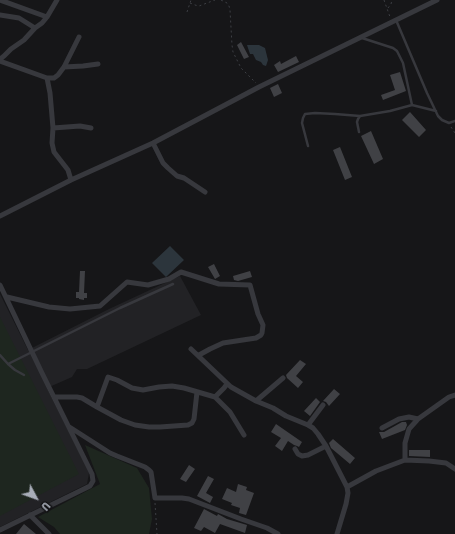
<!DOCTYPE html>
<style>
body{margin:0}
#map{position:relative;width:455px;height:534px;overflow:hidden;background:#161618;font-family:"Source Sans 3",sans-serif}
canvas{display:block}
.north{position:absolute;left:16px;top:478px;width:40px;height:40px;-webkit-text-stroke:3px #111113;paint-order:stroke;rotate:131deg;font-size:11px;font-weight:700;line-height:16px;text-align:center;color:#a8adb8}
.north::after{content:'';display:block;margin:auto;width:14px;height:18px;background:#a8adb8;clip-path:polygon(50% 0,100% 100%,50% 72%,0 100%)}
</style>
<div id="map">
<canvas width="455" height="534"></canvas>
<div class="north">U</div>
</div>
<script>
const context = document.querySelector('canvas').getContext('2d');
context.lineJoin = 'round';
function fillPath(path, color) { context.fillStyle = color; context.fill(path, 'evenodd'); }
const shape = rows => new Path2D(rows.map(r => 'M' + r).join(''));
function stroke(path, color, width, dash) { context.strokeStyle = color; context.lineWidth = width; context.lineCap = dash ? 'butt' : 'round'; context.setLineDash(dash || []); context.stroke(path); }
fillPath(shape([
 [180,276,201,315,87,369,77,369,72,377,47,388,89,473,87,484,0,527,0,294,28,350,109,309]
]), '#222225');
fillPath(shape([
 [0,317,79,474,0,516],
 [85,445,137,468,149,488,152,519,149,534,60,534,54,527,38,517,100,484]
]), '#1e261f');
fillPath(shape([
 [247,45,259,45,265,48,268,60,266,66,263,65,261,62,256,60,253,54,250,54],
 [170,246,184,260,166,277,152,263]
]), '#2c353c');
fillPath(shape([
 [241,42,249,57,244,59,237,45],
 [296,56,299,62,278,72,274,65,280,61,281,64],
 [400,72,406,91,383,100,381,95,395,90,390,75],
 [278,84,282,93,274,97,270,88],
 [410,112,426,130,419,137,402,120],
 [371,131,383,159,374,164,361,136],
 [340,147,352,177,345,180,333,150],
 [214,264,220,276,215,279,208,267],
 [80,271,85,271,84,293,87,293,87,298,84,298,84,300,79,299,79,298,76,298,76,292,79,292],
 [250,271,252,277,238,281,234,280,233,276],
 [300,360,306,364,296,376,303,382,298,388,287,378,286,375],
 [334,389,340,394,329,406,326,402,323,401],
 [316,398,320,402,310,416,304,411],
 [402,422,406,422,407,425,405,430,382,439,379,432,384,432],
 [276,424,302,442,299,447,297,446,294,445,288,441,282,451,275,446,281,438,271,432],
 [333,439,355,458,350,464,331,448,329,443],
 [409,450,430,450,430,457,409,456],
 [189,465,195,469,186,482,180,479],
 [208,476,214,479,206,493,213,497,210,503,197,496],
 [238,484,247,487,246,490,254,493,246,515,239,513,240,508,231,505,232,503,222,499,227,488,236,492],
 [204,509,217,516,218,514,227,519,247,525,245,533,220,524,215,533,204,527,201,531,194,528],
 [24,524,36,534,16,534]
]), '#404145');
stroke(shape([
 [221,0,227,3,229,6,230,10,232,45,233,52,241,68,256,83],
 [384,0,390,17],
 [190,3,195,5,199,6,215,0],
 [388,8,391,4,392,0],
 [187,12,191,0],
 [451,127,455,133],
 [155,503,157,534]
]), '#3d3f44', 1, [2, 3]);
stroke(shape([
 [396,20,427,93,438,116,442,120,449,123,455,121],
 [412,105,436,111],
 [359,132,357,122,358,119,360,116,390,111,412,105,403,63,397,51,393,48,362,38],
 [308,146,302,123,303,118,305,114,315,113,335,114,360,116],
 [0,355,8,364,15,370,24,375],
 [8,364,120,308,173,284]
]), '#37383d', 2.5);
stroke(shape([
 [0,0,47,17],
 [0,15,19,18,35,28],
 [0,59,4,56,11,49,24,40,35,28,42,23,47,17,57,0],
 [0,61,47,78,50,93,53,128,52,143,54,152,68,170,71,180],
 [64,67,83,66,98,64],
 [47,78,54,78,58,75,64,67,79,37],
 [53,128,80,126,91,128],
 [153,143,163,163,168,168,177,176,184,178,205,192],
 [0,216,71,180,153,143,259,87,437,0],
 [0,285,42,373,92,474,93,481,90,486,0,530],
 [7,297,49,307,70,309,100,306,127,282,148,285,169,279,181,272,219,284,250,285,258,314,263,325,262,333,261,335,256,338,223,343,210,349,199,355],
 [191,349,231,387,256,401,273,408,286,416,308,425,313,428,318,434,326,446,347,487,348,493,346,504,337,534],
 [54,397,77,397,82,398,97,407,108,377,117,380,132,388,143,390,159,387,172,386,184,388,215,397,224,388,227,384],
 [215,397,230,412,244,435],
 [256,401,283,378],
 [97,407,121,420,135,425,149,427,160,427,188,425,192,423,194,419,197,392],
 [308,425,323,405],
 [71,428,110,453,117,456,145,467,149,470,151,472,155,498,182,498,189,499,241,519,267,528,278,534],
 [382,428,399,419,409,417,418,419],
 [295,449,298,454,302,456,308,455,326,446],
 [405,460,405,443,409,429,418,419,449,397,455,395],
 [347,487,376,471,405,460,429,461,446,463,455,469],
 [30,515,49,534]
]), '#37383d', 5);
</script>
